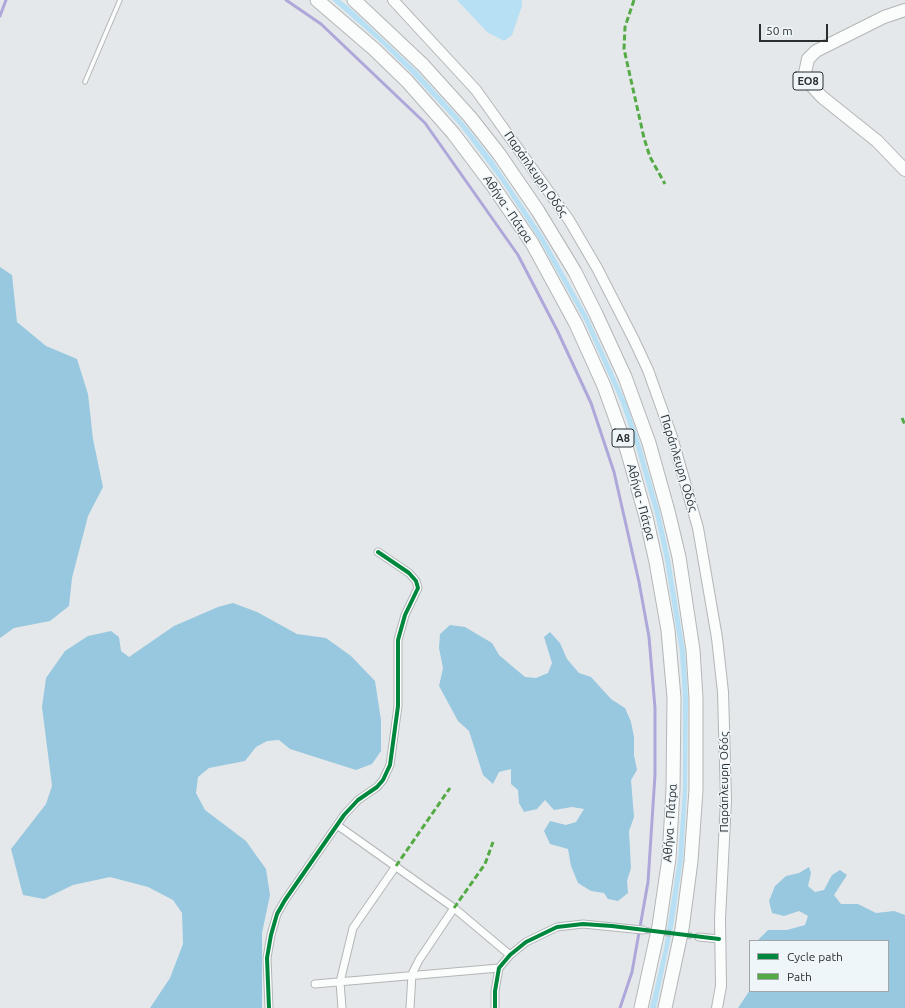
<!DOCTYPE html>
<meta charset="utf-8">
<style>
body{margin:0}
#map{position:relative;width:905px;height:1008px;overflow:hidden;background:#e5e8ea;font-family:Ubuntu,sans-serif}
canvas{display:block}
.legend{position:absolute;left:749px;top:940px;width:140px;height:52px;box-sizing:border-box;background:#eff6fa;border:1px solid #a1a6a9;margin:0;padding:5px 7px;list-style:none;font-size:12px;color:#2b2e2f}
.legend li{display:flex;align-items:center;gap:8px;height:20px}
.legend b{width:20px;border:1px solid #a1a6a9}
.scale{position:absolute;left:759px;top:24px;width:69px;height:18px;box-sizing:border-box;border:2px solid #2b2e2f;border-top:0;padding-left:5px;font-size:12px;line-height:14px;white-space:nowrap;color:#2b2e2f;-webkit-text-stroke:3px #eff6fa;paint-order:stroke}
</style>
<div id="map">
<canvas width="905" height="1008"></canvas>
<ul class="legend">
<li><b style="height:5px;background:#00873e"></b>Cycle path</li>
<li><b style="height:5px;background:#54ab45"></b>Path</li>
</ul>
<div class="scale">50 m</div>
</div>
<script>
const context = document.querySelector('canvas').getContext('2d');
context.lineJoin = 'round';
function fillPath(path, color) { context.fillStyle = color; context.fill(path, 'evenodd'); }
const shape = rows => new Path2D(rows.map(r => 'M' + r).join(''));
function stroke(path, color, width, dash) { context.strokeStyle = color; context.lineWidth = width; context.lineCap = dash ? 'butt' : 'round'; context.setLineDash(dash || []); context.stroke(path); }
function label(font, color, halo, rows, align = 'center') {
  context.font = font + ' Ubuntu,sans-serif'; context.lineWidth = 3; context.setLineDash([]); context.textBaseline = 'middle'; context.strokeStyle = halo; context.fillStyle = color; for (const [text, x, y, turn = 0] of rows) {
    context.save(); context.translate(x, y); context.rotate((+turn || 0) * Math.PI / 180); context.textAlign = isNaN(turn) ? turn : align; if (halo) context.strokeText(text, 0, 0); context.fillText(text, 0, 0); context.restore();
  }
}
fillPath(shape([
 [332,0,340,0,349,7,417,71,464,123,492,159,543,236,588,317,626,402,641,446,660,513,670,559,685,651,688,698,687,790,683,859,673,927,656,1008,650,1008,664,949,678,859,683,789,683,698,680,652,665,560,655,514,636,447,621,403,584,320,539,239,501,181,460,126,413,75,381,43],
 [457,0,522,0,522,6,512,35,504,41,487,32]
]), '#b7e0f4');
fillPath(shape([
 [0,267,12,275,17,322,46,346,77,359,88,394,93,439,103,487,88,516,72,578,69,606,50,621,14,628,0,638],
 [233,603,257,612,297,634,326,638,351,656,375,681,381,720,381,751,372,764,356,770,290,749,279,740,267,741,256,747,245,761,209,768,198,777,196,793,205,810,246,841,266,869,270,895,262,933,262,1008,150,1008,170,978,183,944,182,913,173,900,148,887,110,877,73,885,44,899,23,895,11,849,46,804,52,786,42,707,46,678,65,651,88,636,111,631,119,637,121,651,129,657,174,626,218,607],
 [450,625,465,627,492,643,499,655,525,677,536,678,548,673,552,663,544,637,550,632,560,643,567,659,579,673,591,677,611,699,625,708,631,722,634,737,634,755,637,770,631,780,634,817,629,831,631,868,627,881,628,893,618,901,608,899,604,893,591,891,578,883,571,866,568,849,550,844,544,831,550,821,566,825,576,822,584,809,572,807,554,810,545,800,537,809,524,812,519,803,518,790,511,784,511,769,499,772,493,784,483,775,469,731,458,721,439,686,443,668,439,648,440,634],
 [809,867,811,873,808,886,815,892,824,890,832,875,840,870,847,875,834,895,841,904,858,904,876,913,894,911,905,915,905,1008,738,1008,750,990,888,991,888,941,757,941,768,930,787,930,805,925,808,916,799,911,784,916,772,913,769,901,775,886,786,876,799,873]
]), '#97c8df');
stroke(shape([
 [286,0,321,24,425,123,518,255,557,330,591,403,614,472,639,582,649,637,655,708,655,775,648,882,632,972,620,1008],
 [0,16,6,0]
]), '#aea8da', 3);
stroke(shape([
 [643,930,699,937]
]), '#c0c3c5', 7, [7, 3.5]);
const lane = shape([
 [85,82,120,0]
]);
const street = shape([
 [337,825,454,908,510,955],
 [699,937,719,939],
 [315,984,499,968],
 [269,1008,267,958,271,935,277,914,285,900,344,815,358,800,377,787,383,780,390,765,398,706,398,640,405,615,418,588,416,581,409,573,378,552],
 [342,1008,340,982,353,928,396,866],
 [410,1008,412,974,419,960,454,908],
 [495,1008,495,991,499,968,510,955,526,942,557,927,583,924,643,930]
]);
const secondary = shape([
 [393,0,476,90,569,220,597,268,634,340,648,370,672,437,698,528,717,638,723,692,726,800,720,919,721,986,717,1008]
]);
const primary = shape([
 [905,10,884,17,816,51,808,59,805,73,809,83,822,97,877,141,905,170]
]);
const highway = shape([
 [317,0,374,49,407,81,453,133,493,186,532,243,576,324,604,386,627,450,646,517,656,562,668,630,674,698,673,789,669,858,659,926,641,1008],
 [354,0,423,65,470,117,499,154,538,211,575,272,596,314,625,377,649,443,668,511,679,557,693,650,696,698,696,790,691,861,682,929,665,1008]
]);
stroke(lane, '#b3b6b7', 5.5);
stroke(street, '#b3b6b7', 9);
stroke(secondary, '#b3b6b7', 12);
stroke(primary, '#b3b6b7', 14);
stroke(highway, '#b3b6b7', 15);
stroke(lane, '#fbfcfc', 3.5);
stroke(street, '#fbfcfc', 7);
stroke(secondary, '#fbfcfc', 10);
stroke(primary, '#fbfcfc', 12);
stroke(highway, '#fbfcfc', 13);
stroke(shape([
 [634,0,625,27,624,49,644,138,650,157,665,184],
 [902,418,905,425],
 [396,866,450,788],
 [454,908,485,864,493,842]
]), '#54ab45', 3, [6, 3]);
stroke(shape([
 [269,1008,267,958,271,935,277,914,285,900,344,815,358,800,377,787,383,780,390,765,398,706,398,640,405,615,418,588,416,581,409,573,378,552],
 [495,1008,495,991,499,968,510,955,526,942,557,927,583,924,612,926,719,939]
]), '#00873e', 4);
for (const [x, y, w] of [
 [808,81,30],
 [623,438,22]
]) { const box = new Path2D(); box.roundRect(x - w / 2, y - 9, w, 18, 3); context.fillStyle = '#eff6fa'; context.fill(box); stroke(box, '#2b2e2f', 1); }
label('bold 11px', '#2b2e2f', null, [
 ["ΕΟ8",808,81],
 ["Α8",623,438]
]);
label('12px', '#2b2e2f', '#eff6fa', [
 ["Παράπλευρη Οδός",536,174,55],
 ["Αθήνα - Πάτρα",508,209,56],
 ["Παράπλευρη Οδός",679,463,73],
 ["Αθήνα - Πάτρα",641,502,75],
 ["Παράπλευρη Οδός",724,782,-90],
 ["Αθήνα - Πάτρα",670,823,-86]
]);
</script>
